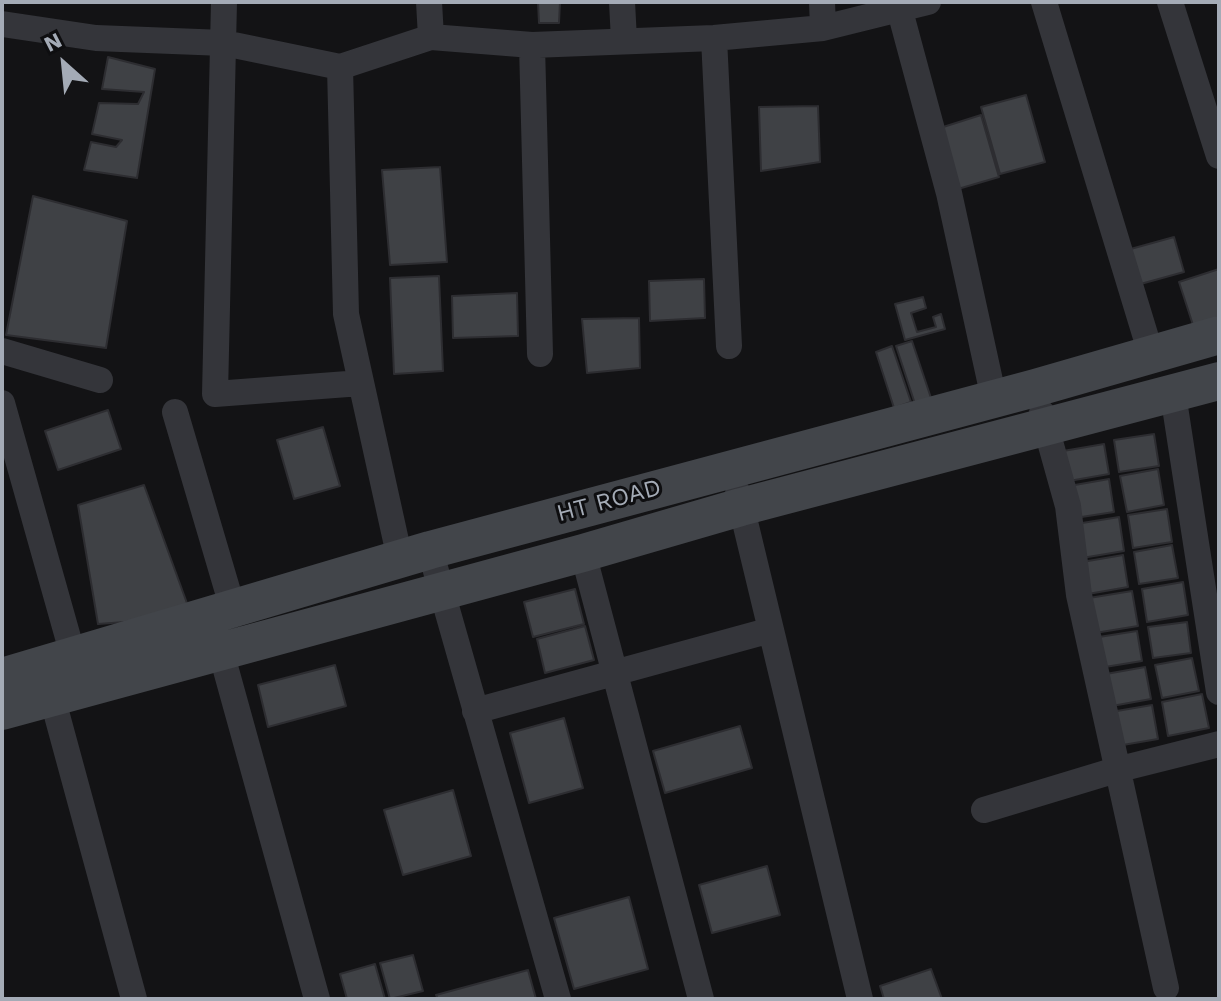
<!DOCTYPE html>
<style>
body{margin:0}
#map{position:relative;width:1221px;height:1001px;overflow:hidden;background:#131315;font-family:"Work Sans",sans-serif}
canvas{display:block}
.frame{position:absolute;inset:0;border:4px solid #a4abb6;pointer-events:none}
.north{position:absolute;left:24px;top:24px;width:80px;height:80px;-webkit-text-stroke:6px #0e0e10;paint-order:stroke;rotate:333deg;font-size:22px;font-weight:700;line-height:32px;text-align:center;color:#a4abb6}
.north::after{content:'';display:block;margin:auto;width:28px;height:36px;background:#a4abb6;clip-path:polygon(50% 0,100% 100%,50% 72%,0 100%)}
</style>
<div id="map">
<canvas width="1221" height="1001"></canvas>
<div class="frame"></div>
<div class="north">N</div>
</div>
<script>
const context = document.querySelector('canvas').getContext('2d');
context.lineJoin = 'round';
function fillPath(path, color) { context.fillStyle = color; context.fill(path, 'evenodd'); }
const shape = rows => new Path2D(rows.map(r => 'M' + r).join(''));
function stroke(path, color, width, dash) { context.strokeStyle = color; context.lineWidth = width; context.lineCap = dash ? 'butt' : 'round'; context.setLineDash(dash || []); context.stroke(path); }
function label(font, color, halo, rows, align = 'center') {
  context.font = font + ' "Work Sans",sans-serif'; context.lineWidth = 6; context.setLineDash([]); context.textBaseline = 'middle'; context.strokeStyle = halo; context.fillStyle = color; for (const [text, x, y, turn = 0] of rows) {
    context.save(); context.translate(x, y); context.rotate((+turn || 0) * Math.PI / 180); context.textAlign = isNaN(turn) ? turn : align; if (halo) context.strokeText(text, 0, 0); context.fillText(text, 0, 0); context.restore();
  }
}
const building = shape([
 [538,2,560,2,559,23,539,23,538,2],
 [108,57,155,69,137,178,84,170,91,142,116,147,122,140,92,134,99,103,138,104,144,92,102,89,108,57],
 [1026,95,1045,162,1000,174,981,107,1026,95],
 [818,106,820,162,761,171,759,107,818,106],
 [981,115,999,177,958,189,940,128,981,115],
 [440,167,447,262,390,265,382,170,440,167],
 [33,196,127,221,106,348,6,335,33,196],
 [1174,237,1184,272,1137,285,1127,250,1174,237],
 [1219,269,1219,317,1193,325,1179,282,1219,269],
 [439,276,443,371,394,374,390,278,439,276],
 [704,279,705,318,650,321,649,281,704,279],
 [517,293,518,336,453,338,452,296,517,293],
 [923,297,926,308,911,313,917,332,936,327,933,317,941,314,945,329,905,340,895,304,923,297],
 [639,318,640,368,587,373,582,319,639,318],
 [912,341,931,398,915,404,896,346,912,341],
 [892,346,911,402,894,408,876,352,892,346],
 [108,410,121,449,58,470,45,431,108,410],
 [323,427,340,486,294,499,277,440,323,427],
 [1154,434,1159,466,1119,472,1114,440,1154,434],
 [1104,444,1109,474,1069,481,1063,451,1104,444],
 [1158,469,1164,505,1127,512,1120,476,1158,469],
 [1109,479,1114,512,1075,518,1069,486,1109,479],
 [144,485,192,617,98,624,78,505,144,485],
 [1167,509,1172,542,1133,548,1128,515,1167,509],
 [1119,517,1124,551,1082,558,1076,524,1119,517],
 [1172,545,1178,578,1139,584,1134,552,1172,545],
 [1123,555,1128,587,1088,594,1082,562,1123,555],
 [1183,582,1188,615,1147,622,1142,589,1183,582],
 [575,589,584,624,533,637,524,602,575,589],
 [1132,591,1138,626,1095,633,1089,598,1132,591],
 [1187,622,1191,653,1153,658,1148,627,1187,622],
 [585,626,594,660,545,673,537,639,585,626],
 [1137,631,1142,661,1105,667,1099,637,1137,631],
 [1192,658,1199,691,1162,698,1155,665,1192,658],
 [335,665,346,706,268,727,258,685,335,665],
 [1145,667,1151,699,1112,706,1106,674,1145,667],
 [1202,694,1209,728,1168,736,1162,702,1202,694],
 [1152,705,1158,739,1117,746,1111,712,1152,705],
 [564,718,583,788,529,803,510,733,564,718],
 [740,726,752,768,665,793,653,751,740,726],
 [453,790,471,856,403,875,384,810,453,790],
 [767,866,780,915,712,933,699,885,767,866],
 [629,897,648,969,574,989,554,918,629,897],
 [413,955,423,991,390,999,380,963,413,955],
 [375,964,385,999,347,999,340,974,375,964],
 [931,969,942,999,884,999,880,986,931,969],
 [528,970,536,999,438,999,436,995,528,970]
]);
fillPath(building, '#3f4145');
stroke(building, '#2d2d31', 2);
stroke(shape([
 [224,2,215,394,361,383],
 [429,2,431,37,532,45,714,38,823,28,928,2],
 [622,2,624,40],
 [822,2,823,28],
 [1044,2,1151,354],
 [1170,2,1219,156],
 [900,11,949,193,994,399],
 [2,24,96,38,224,43,340,67,431,37],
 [714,38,729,346],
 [532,45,540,354],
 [340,67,346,314,400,559],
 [2,351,100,380],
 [1173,394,1219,692],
 [2,403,78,673],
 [175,412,233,609],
 [1042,413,1068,506,1079,595,1166,988],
 [738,493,860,999],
 [430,550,558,999],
 [583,553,701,999],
 [221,652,317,999],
 [52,697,134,999],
 [475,711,771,630],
 [984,810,1116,770,1219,744]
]), '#34353a', 26);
stroke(shape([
 [2,677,430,550,1035,388,1219,335],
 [2,711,583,553,741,507,1219,381]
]), '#42454a', 38);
label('24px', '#a4abb6', '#0e0e10', [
 ["HT ROAD",609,501,-15]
]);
</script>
